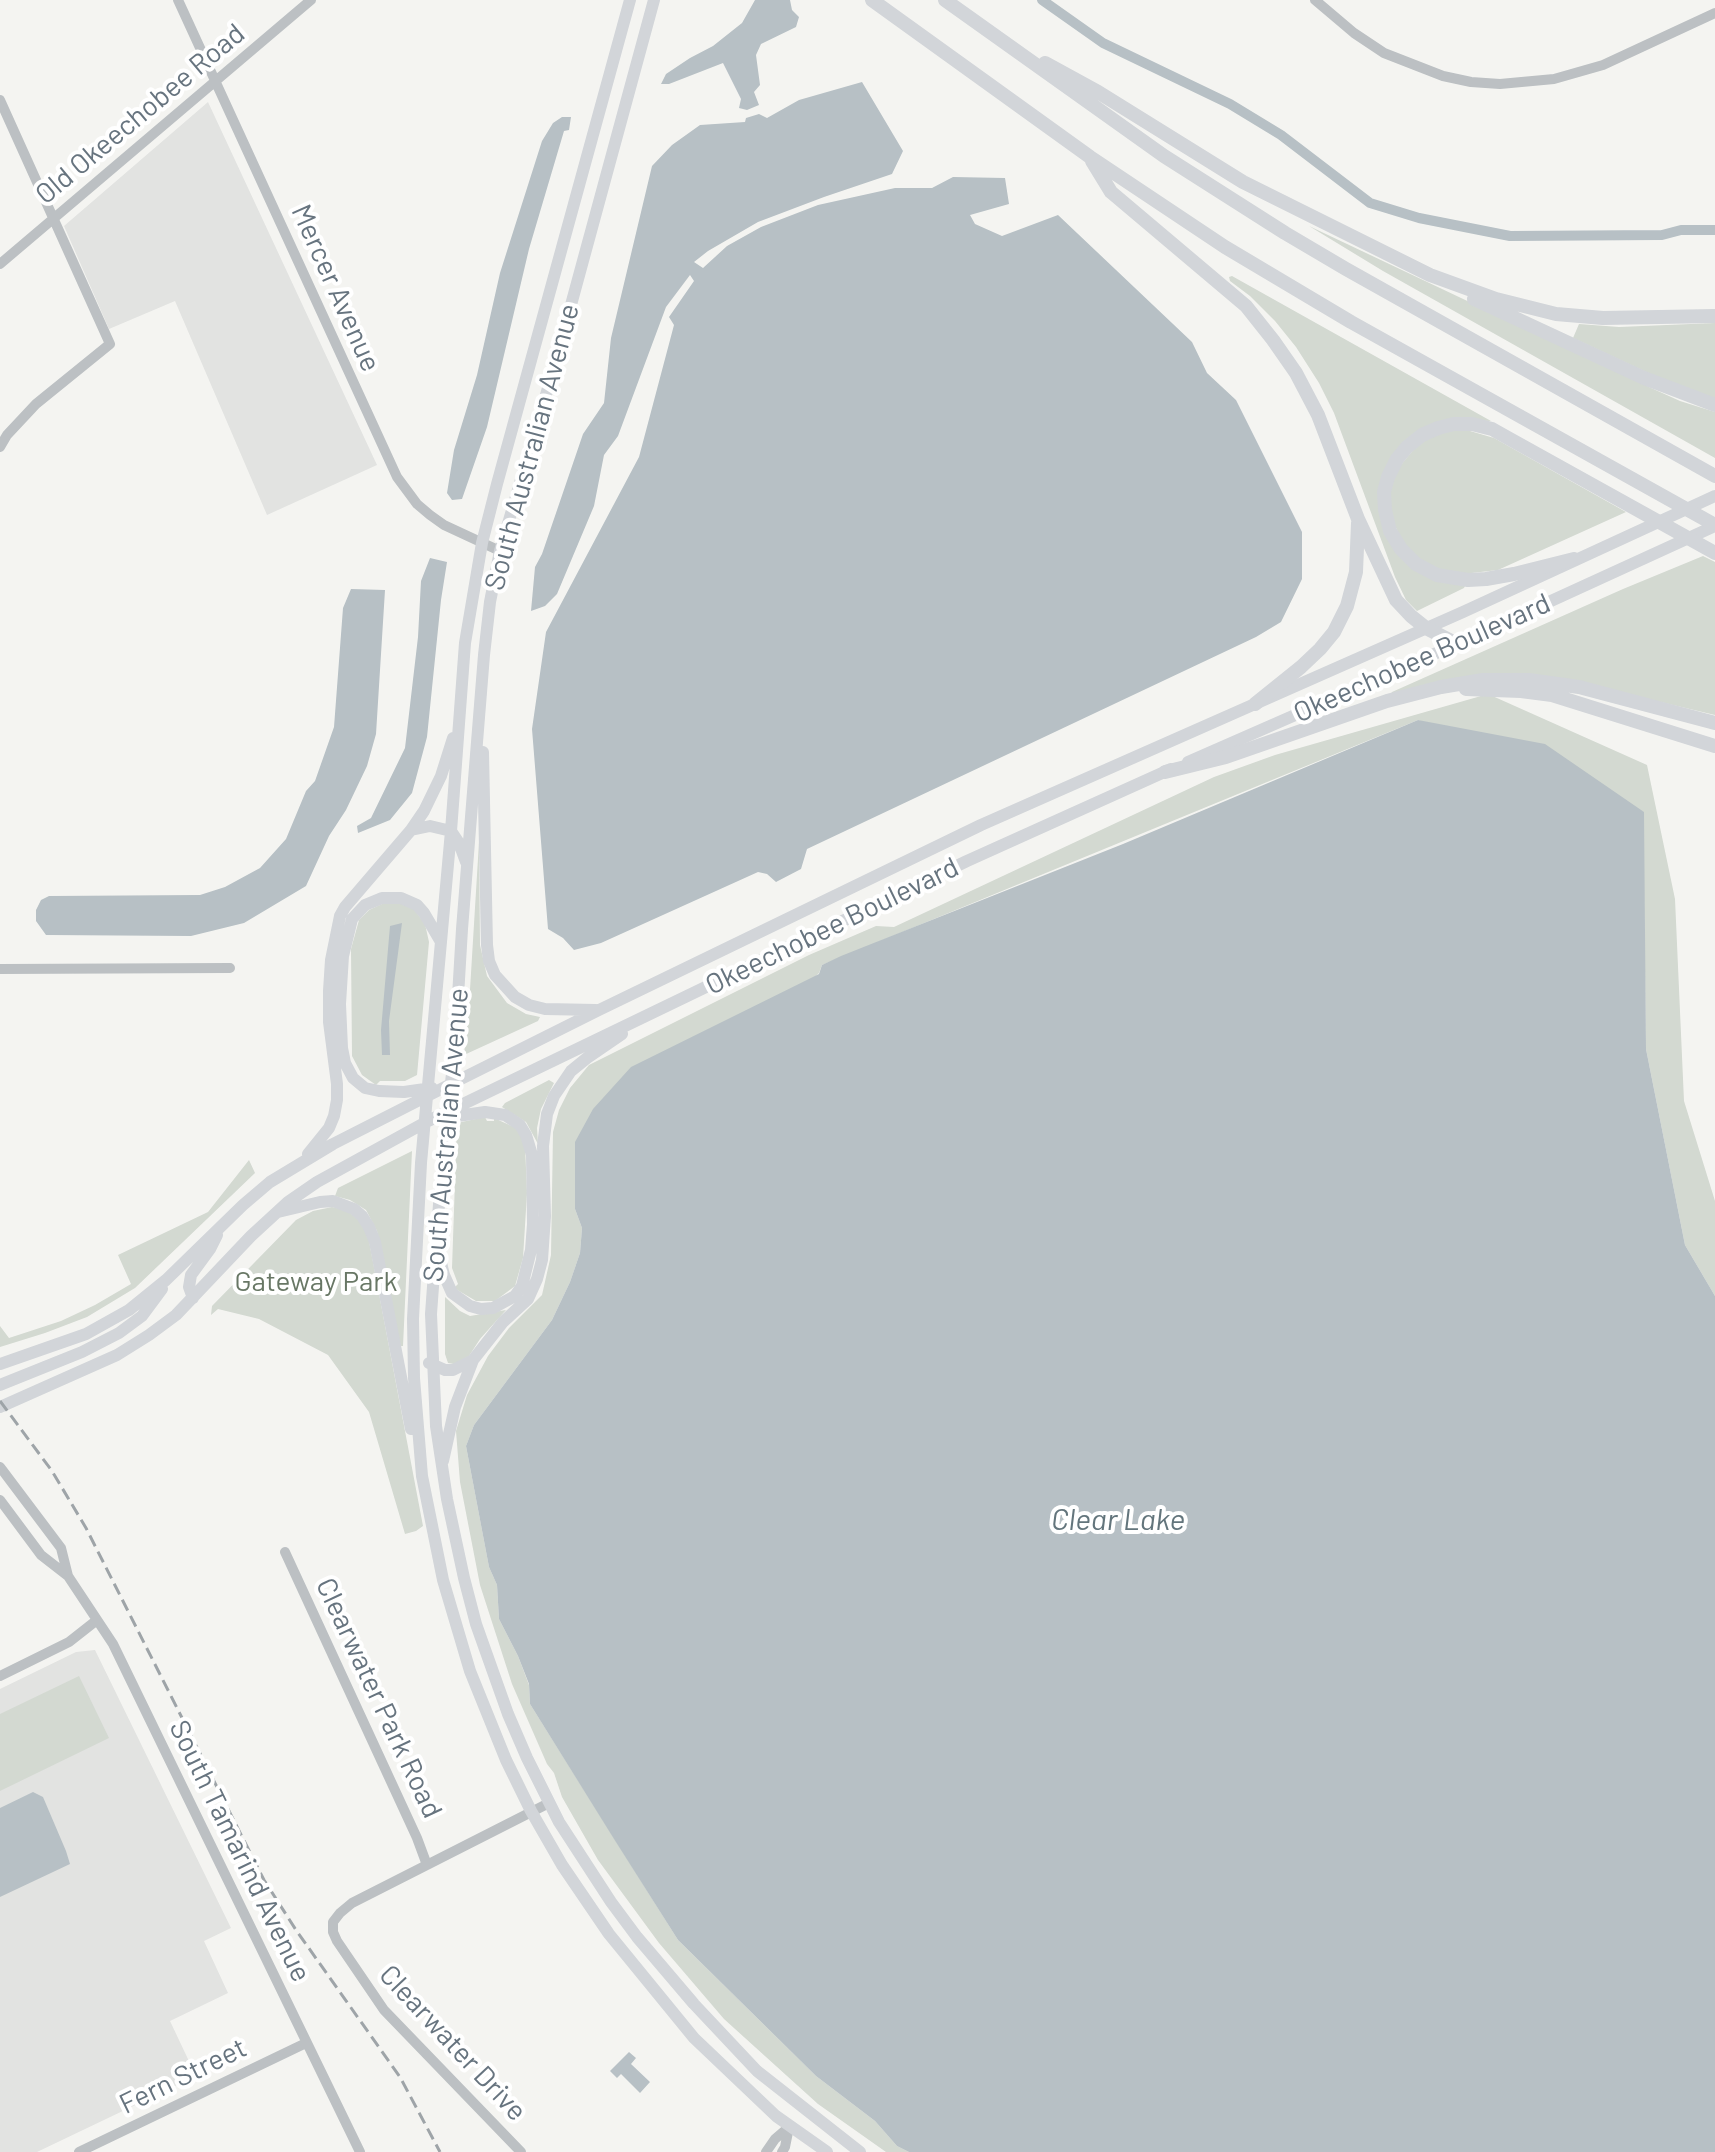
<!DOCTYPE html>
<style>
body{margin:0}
canvas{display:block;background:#f4f4f1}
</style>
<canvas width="1715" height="2152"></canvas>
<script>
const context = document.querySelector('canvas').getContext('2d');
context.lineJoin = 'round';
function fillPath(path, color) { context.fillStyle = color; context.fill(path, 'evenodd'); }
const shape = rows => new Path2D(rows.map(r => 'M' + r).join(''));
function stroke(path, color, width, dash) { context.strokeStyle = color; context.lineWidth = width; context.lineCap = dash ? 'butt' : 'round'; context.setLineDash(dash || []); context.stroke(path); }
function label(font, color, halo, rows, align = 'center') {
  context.font = font + ' Barlow,sans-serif'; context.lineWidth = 8; context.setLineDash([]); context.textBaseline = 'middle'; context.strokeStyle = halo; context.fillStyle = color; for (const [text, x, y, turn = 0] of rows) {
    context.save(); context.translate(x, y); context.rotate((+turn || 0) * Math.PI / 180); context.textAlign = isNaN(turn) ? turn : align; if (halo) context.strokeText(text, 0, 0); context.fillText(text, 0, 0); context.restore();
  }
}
fillPath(shape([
 [208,102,377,465,267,515,175,301,109,329,64,226],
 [95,1650,231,1928,204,1941,228,1993,170,2021,196,2076,37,2152,0,2152,0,1689,76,1652]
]), '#e2e3e1');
fillPath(shape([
 [1309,226,1649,387,1680,401,1715,412,1715,458,1383,271],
 [1232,276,1491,421,1450,420,1389,465,1392,545,1465,586,1464,588,1417,611,1406,600,1395,577,1334,413,1319,383,1296,347,1275,321,1250,296,1230,281,1229,277],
 [1715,323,1715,399,1670,383,1573,338,1579,324,1619,327],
 [1450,430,1470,431,1494,438,1626,512,1498,570,1454,575,1425,563,1407,549,1392,520,1389,496,1396,471,1419,443],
 [1703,556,1715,562,1715,715,1614,691,1445,680,1391,694,1392,692,1623,589],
 [1488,694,1647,765,1675,899,1684,1101,1715,1201,1715,1296,1685,1245,1646,1049,1643,812,1418,720,822,965,819,973,575,1209,582,1228,580,1253,570,1282,552,1320,474,1425,466,1446,489,1567,497,1585,499,1619,518,1656,529,1685,530,1704,678,1940,816,2076,875,2121,897,2146,909,2152,886,2152,818,2104,724,2019,659,1943,598,1860,562,1797,554,1773,547,1764,512,1684,480,1585,460,1482,456,1431,467,1395,488,1356,509,1328,542,1295,551,1255,553,1132,559,1110,570,1088,589,1065,809,955,876,926,894,927,1214,777,1275,755],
 [479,842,480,945,487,976,507,1003,526,1014,540,1017,538,1021,464,1055,469,1006],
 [399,903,413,908,425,924,429,942,417,1075,405,1081,380,1081,376,1085,362,1075,352,1056,351,949,359,920,369,910,382,904],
 [549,1080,554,1083,541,1109,537,1128,538,1144,526,1122,502,1107,505,1103],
 [485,1117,487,1121,494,1121,494,1118,516,1128,525,1144,527,1193,523,1258,515,1286,495,1301,476,1301,454,1288,458,1284,452,1268,457,1123],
 [412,1151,403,1346,400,1346,377,1231,366,1210,350,1200,335,1196,338,1188],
 [249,1160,255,1173,135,1288,87,1317,45,1333,0,1347,0,1326,9,1338,61,1321,95,1305,131,1284,118,1255,208,1212],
 [332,1207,348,1211,362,1223,369,1241,423,1526,416,1531,405,1534,369,1412,328,1355,259,1319,218,1309,211,1315,212,1306,296,1220,313,1211],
 [445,1297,460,1311,470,1316,506,1310,480,1339,469,1356,454,1364,448,1363,445,1354],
 [79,1676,109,1738,0,1791,0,1714]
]), '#d3d9d1');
fillPath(shape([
 [755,0,790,0,792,10,799,17,796,27,761,44,756,55,760,85,754,92,759,105,747,110,739,108,741,99,723,63,669,84,661,84,666,74,690,58,713,46,742,23],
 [862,82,903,151,892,174,824,197,758,222,708,251,694,262,703,268,727,246,761,227,818,205,895,188,932,188,953,177,1005,178,1009,204,970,215,975,224,1002,236,1058,215,1192,342,1207,373,1236,400,1302,532,1302,579,1281,622,1256,637,807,849,801,869,776,882,767,874,758,872,601,943,574,950,563,938,548,929,532,729,546,632,639,457,674,325,669,317,694,281,690,275,666,307,618,436,604,455,594,506,557,594,545,606,531,611,535,567,542,554,583,434,604,403,611,338,652,166,672,145,700,125,745,122,746,118,759,114,767,118,799,100],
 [562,117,571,117,569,130,564,131,529,249,487,427,462,499,452,500,447,493,454,450,477,375,500,273,542,141,553,123],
 [430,558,447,562,441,600,427,737,412,793,390,820,358,833,357,826,371,818,405,748,418,637,421,581],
 [351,589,385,590,376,734,367,766,346,810,329,836,306,886,244,923,191,936,46,935,36,921,36,910,41,900,49,896,200,895,225,887,260,868,286,839,306,791,315,781,334,727,343,608],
 [1418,720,1545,744,1644,812,1646,1049,1685,1245,1715,1296,1715,2152,909,2152,897,2146,875,2121,816,2076,678,1940,614,1839,530,1704,529,1684,518,1656,499,1619,497,1585,489,1567,466,1446,474,1425,552,1320,570,1282,580,1253,582,1228,575,1209,575,1142,593,1109,631,1067,819,974,822,965,841,956,1123,844],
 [402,923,389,1021,390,1055,382,1055,381,1030,390,926],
 [33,1792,43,1797,66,1851,70,1864,0,1897,0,1808],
 [629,2052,636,2058,631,2064,650,2082,640,2093,621,2074,617,2078,610,2071]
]), '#b7c0c5');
stroke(shape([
 [1042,0,1103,43,1230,104,1281,135,1370,203,1419,218,1510,236,1662,235,1681,230,1715,230]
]), '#b7c0c5', 10);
stroke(shape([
 [178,0,397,477,417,504,430,515,444,525,500,551],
 [1315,0,1354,33,1384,53,1443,76,1471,82,1500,84,1554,79,1603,65,1715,13],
 [0,100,110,344,36,404,7,435,0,447],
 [0,264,311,0],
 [0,969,230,968],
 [0,1467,61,1548,68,1576],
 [0,1500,41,1555,68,1576,113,1644,360,2152],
 [285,1552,417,1838,427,1865],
 [0,1676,69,1642,97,1620],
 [79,2152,306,2043],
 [521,2152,384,2010,337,1941,333,1932,333,1922,340,1913,352,1903,549,1803],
 [766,2152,775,2139,789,2127],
 [782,2152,785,2147,789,2127]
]), '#bcc0c3', 10);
stroke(shape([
 [630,0,497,484,482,543,465,643,451,831,421,1163,413,1319,414,1378,422,1476,443,1580,470,1671,506,1760,531,1811,562,1865,609,1934,694,2038,776,2116,827,2152],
 [654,0,553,371,500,551,490,602,484,655,462,929,455,1047,442,1163,431,1314,436,1426,447,1499,464,1578,476,1624,508,1714,527,1758,559,1822,611,1902,637,1937,694,2004,757,2071,860,2152],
 [483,752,487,945,489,961,495,975,515,997,529,1005,545,1009,596,1010],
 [1188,762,1457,644,1715,526],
 [411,830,430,826,451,831,459,843,466,862],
 [432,1088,404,1092,379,1091,365,1088,353,1078,345,1063,342,1048,340,1004,343,956,352,919,365,905,382,898,401,898,417,905,424,913,441,942],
 [308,1154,329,1128,334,1116,337,1100,337,1084,329,1022,329,991,331,960,340,916,345,907,411,830,424,811,441,776,453,738],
 [278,1212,320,1202,333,1201,354,1209,362,1216,369,1227,375,1242,411,1429],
 [439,1255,444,1275,452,1293,470,1306,481,1309,493,1308,515,1296,522,1286,531,1250,533,1224,532,1155,526,1135,520,1125,505,1115,485,1112,444,1118],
 [193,1298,189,1287,191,1275,210,1249,217,1235],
 [429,1363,445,1370,453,1370,473,1360],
 [0,1364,86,1334,129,1310,166,1280,243,1205,270,1182,333,1144,447,1086,599,1010,981,825,1463,612,1715,496],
 [0,1385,82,1352,119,1333,142,1316,162,1289],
 [0,1407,117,1355,149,1335,176,1315,251,1236,288,1202,317,1182,428,1121,967,861,1171,769],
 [443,1461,455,1407,473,1360,503,1322,528,1299,537,1279,542,1260,545,1216,543,1146,547,1114,554,1096,571,1071,587,1058,622,1034]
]), '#d2d5d9', 12);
stroke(shape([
 [872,0,1090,157,1225,247,1351,322,1715,525],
 [945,0,1164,156,1285,233,1346,269,1715,476],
 [1045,63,1098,92,1243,182,1430,275,1496,299,1556,314,1603,318,1715,316],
 [1092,161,1111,192,1246,306,1273,340,1296,373,1318,415,1358,519,1396,600,1411,616,1426,628,1457,644],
 [1474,299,1644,378,1715,405],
 [1574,559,1514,574,1486,579,1468,580,1437,575,1416,564,1401,549,1390,531,1385,510,1384,492,1388,477,1397,459,1407,447,1422,435,1438,428,1454,424,1472,424,1492,429,1508,438,1715,553],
 [1466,689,1521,691,1552,695,1715,746],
 [1255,704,1301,667,1320,649,1334,632,1347,606,1356,572,1358,523],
 [1165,772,1226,757,1387,701,1441,687,1483,680,1529,680,1579,687,1715,723]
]), '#d2d5d9', 14);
stroke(shape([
 [0,1401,52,1471,86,1528,264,1880,296,1930,400,2077,440,2152]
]), '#9ea4a8', 3, [12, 6]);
label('28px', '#67747f', '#fff', [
 ["Old Okeechobee Road",140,114,-40],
 ["Mercer Avenue",336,288,66],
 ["South Australian Avenue",532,447,-75],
 ["Okeechobee Boulevard",1422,658,-24],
 ["Okeechobee Boulevard",832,926,-26],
 ["South Australian Avenue",446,1135,-85],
 ["Clearwater Park Road",379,1698,65],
 ["South Tamarind Avenue",240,1851,64],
 ["Clearwater Drive",453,2043,47],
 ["Fern Street",183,2076,-26]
]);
label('28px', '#687765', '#fff', [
 ["Gateway Park",316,1282]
]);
label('italic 30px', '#63757c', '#fff', [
 ["Clear Lake",1118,1520]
]);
</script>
